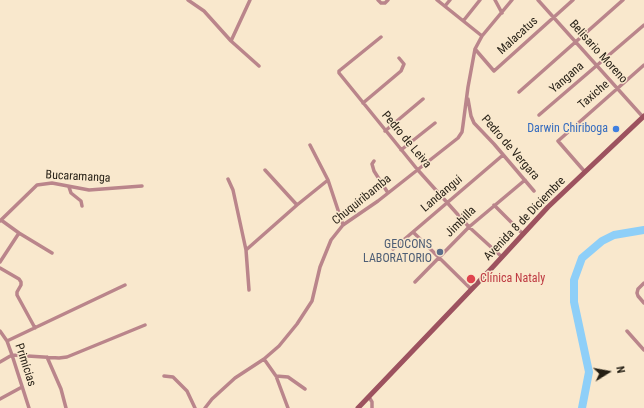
<!DOCTYPE html>
<meta charset="utf-8">
<style>
body{margin:0}
#map{position:relative;width:644px;height:408px;overflow:hidden;background:#f9e8cd;font-family:"Roboto Condensed",sans-serif}
canvas{display:block}
.north{position:absolute;left:588px;top:352px;width:40px;height:40px;-webkit-text-stroke:3px #f9e8cd;paint-order:stroke;rotate:79deg;font-size:11px;font-weight:700;line-height:16px;text-align:center;color:#241e14}
.north::after{content:'';display:block;margin:auto;width:14px;height:18px;background:#241e14;clip-path:polygon(50% 0,100% 100%,50% 72%,0 100%)}
</style>
<div id="map">
<canvas width="644" height="408"></canvas>
<div class="north">N</div>
</div>
<script>
const context = document.querySelector('canvas').getContext('2d');
context.lineJoin = 'round';
const shape = rows => new Path2D(rows.map(r => 'M' + r).join(''));
function stroke(path, color, width, dash) { context.strokeStyle = color; context.lineWidth = width; context.lineCap = dash ? 'butt' : 'round'; context.setLineDash(dash || []); context.stroke(path); }
function label(font, color, halo, rows, align = 'center') {
  context.font = font + ' "Roboto Condensed",sans-serif'; context.lineWidth = 3; context.setLineDash([]); context.textBaseline = 'middle'; context.strokeStyle = halo; context.fillStyle = color; for (const [text, x, y, turn = 0] of rows) {
    context.save(); context.translate(x, y); context.rotate((+turn || 0) * Math.PI / 180); context.textAlign = isNaN(turn) ? turn : align; if (halo) context.strokeText(text, 0, 0); context.fillText(text, 0, 0); context.restore();
  }
}
stroke(shape([
 [582,408,589,372,574,302,574,280,582,258,602,241,614,235,644,230]
]), '#8ecff8', 8);
stroke(shape([
 [188,0,204,11,231,41,259,66],
 [378,0,381,3,385,3,388,0],
 [437,0,482,36],
 [495,0,502,13],
 [538,0,643,117],
 [445,6,450,0],
 [464,20,480,0],
 [381,37,339,71,339,73,417,169,469,227,502,257],
 [231,41,250,0],
 [475,49,494,71,573,0],
 [519,92,623,0],
 [468,99,471,116,474,123,494,144,534,191],
 [363,103,401,71,404,64,399,58],
 [539,115,644,25],
 [385,131,423,99],
 [310,145,328,180,343,225],
 [401,150,435,123],
 [374,161,372,164,374,171,388,193],
 [585,172,558,141,644,65],
 [228,179,233,190,246,250],
 [69,187,71,193,81,201,82,206],
 [297,205,328,180],
 [494,205,523,234],
 [1,220,19,233,52,253],
 [0,221,37,185,52,183,89,190,142,186],
 [413,232,471,289],
 [393,249,503,155],
 [0,262,19,233],
 [0,268,19,279,21,282,21,285,17,292,17,295,35,328],
 [415,282,469,227,525,180],
 [644,283,638,289,637,293,638,296,644,303],
 [249,290,246,250,297,205,265,170],
 [0,331,7,341,12,355,29,408],
 [627,331,644,350],
 [7,341,125,285],
 [47,357,61,389,66,408],
 [264,359,276,376,288,408],
 [0,362,12,355,59,358,67,357,145,325],
 [164,376,173,377,187,391,195,408],
 [276,376,288,377,305,389],
 [369,397,372,402,372,408],
 [0,399,22,387],
 [205,408,212,399,235,378,264,359,279,346,297,324,312,301,320,267,331,240,343,225,378,201,458,138,462,132,463,125,468,87,475,49,482,36,512,0]
]), '#ba858b', 3.5);
stroke(shape([
 [358,408,490,270,548,207,644,116]
]), '#9d525f', 5);
for (const [x, y, r, color] of [
 [616,129,4,"#3f7fe0"],
 [440,252,4,"#5c6f8a"],
 [471,279,5,"#e0444e"]
]) { const dot = new Path2D(); dot.arc(x, y, r, 0, 2 * Math.PI); context.fillStyle = color; context.fill(dot); stroke(dot, '#f9e8cd', 1.5); }
label('12px', '#241e14', '#f9e8cd', [
 ["Malacatus",518,36,-42],
 ["Belisario Moreno",598,52,48],
 ["Yangana",567,78,-41],
 ["Taxiche",594,95,-41],
 ["Pedro de Leiva",406,140,50],
 ["Pedro de Vergara",510,148,49],
 ["Bucaramanga",78,177,3],
 ["Landangui",442,194,-40],
 ["Chuquiribamba",362,200,-39],
 ["Avenida 8 de Diciembre",525,219,-46],
 ["Jimbilla",461,222,-45],
 ["Primicias",25,365,72]
]);
label('12px', '#366cbe', '#f9e8cd', [
 ["Darwin Chiriboga",608,129]
], 'right');
label('12px', '#4e5e75', '#f9e8cd', [
 ["GEOCONS",432,245],
 ["LABORATORIO",432,259]
], 'right');
label('12px', '#be3a42', '#f9e8cd', [
 ["Clínica Nataly",480,279]
], 'left');
</script>
